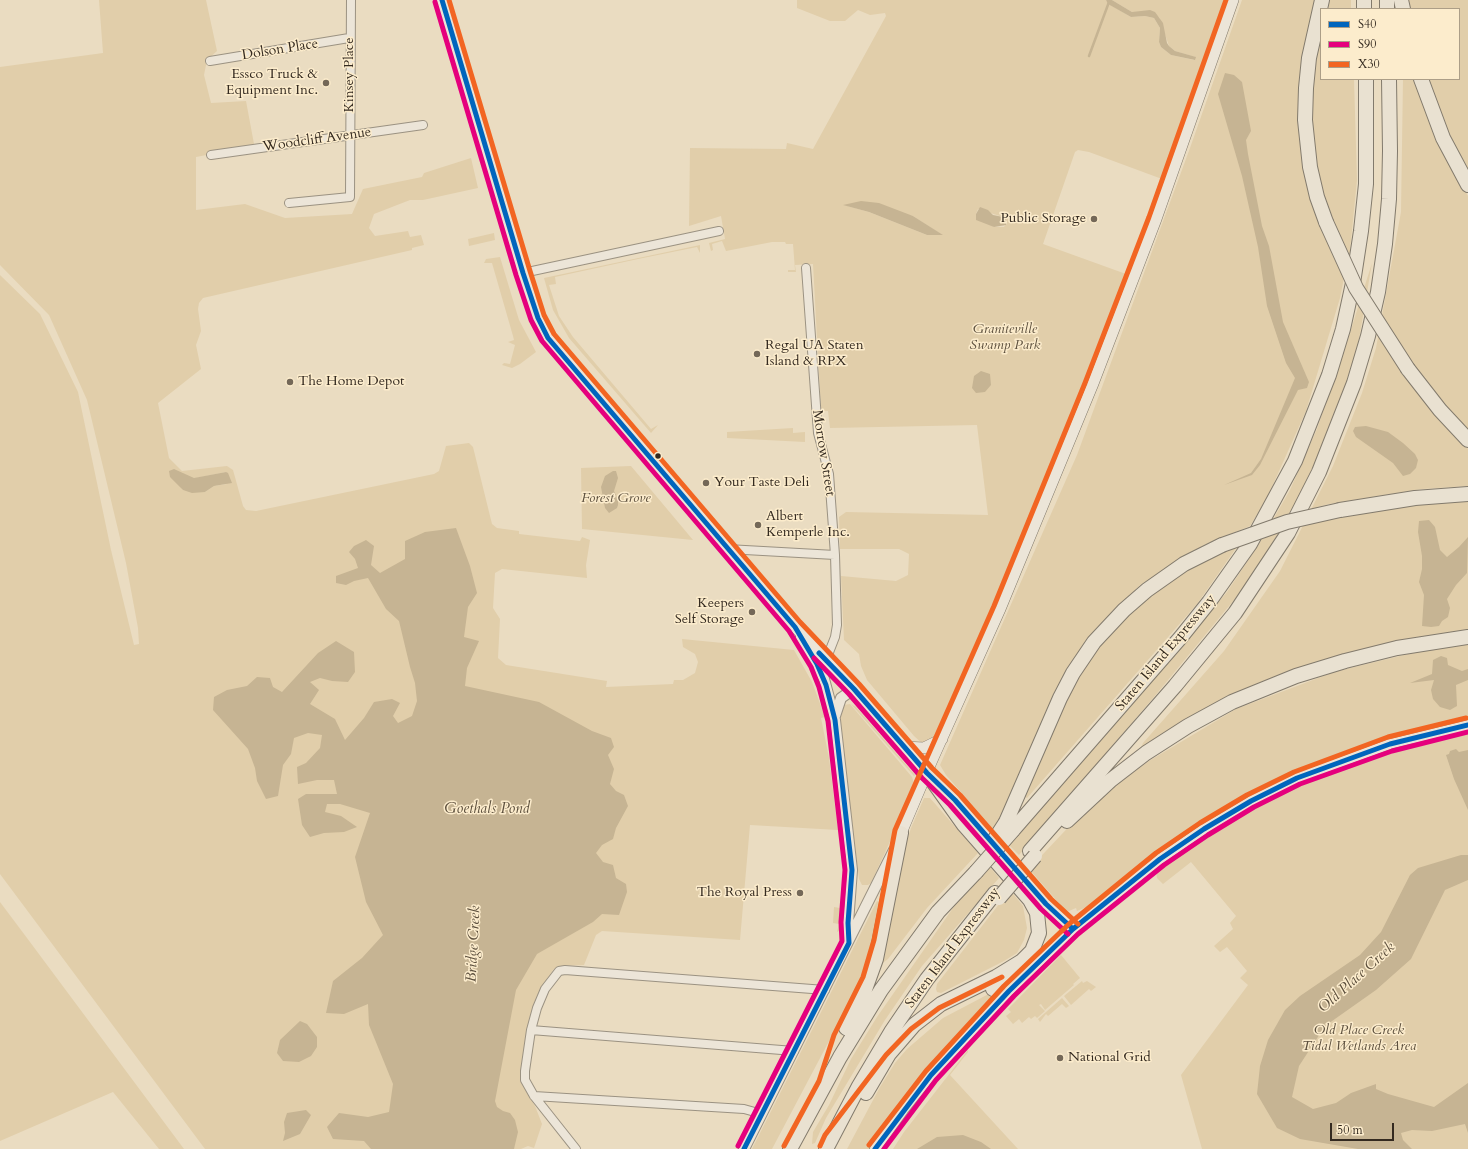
<!DOCTYPE html>
<style>
body{margin:0}
#map{position:relative;width:1468px;height:1149px;overflow:hidden;background:#eadcc1;font-family:Cardo,serif}
canvas{display:block}
.legend{position:absolute;left:1320px;top:8px;width:140px;height:72px;box-sizing:border-box;background:#fceccc;border:1px solid #ac9e87;margin:0;padding:5px 7px;list-style:none;font-size:12px;color:#342a20}
.legend li{display:flex;align-items:center;gap:8px;height:20px}
.legend b{width:20px;border:1px solid #ac9e87}
.scale{position:absolute;left:1330px;top:1123px;width:64px;height:18px;box-sizing:border-box;border:2px solid #342a20;border-top:0;padding-left:5px;font-size:12px;line-height:14px;white-space:nowrap;color:#342a20;-webkit-text-stroke:3px #fceccc;paint-order:stroke}
</style>
<div id="map">
<canvas width="1468" height="1149"></canvas>
<ul class="legend">
<li><b style="height:5px;background:#0065bd"></b>S40</li>
<li><b style="height:5px;background:#e5007d"></b>S90</li>
<li><b style="height:5px;background:#f26522"></b>X30</li>
</ul>
<div class="scale">50 m</div>
</div>
<script>
const context = document.querySelector('canvas').getContext('2d');
context.lineJoin = 'round';
function fillPath(path, color) { context.fillStyle = color; context.fill(path, 'evenodd'); }
const shape = rows => new Path2D(rows.map(r => 'M' + r).join(''));
function stroke(path, color, width, dash) { context.strokeStyle = color; context.lineWidth = width; context.lineCap = dash ? 'butt' : 'round'; context.setLineDash(dash || []); context.stroke(path); }
function label(font, color, halo, rows, align = 'center') {
  context.font = font + ' Cardo,serif'; context.lineWidth = 3; context.setLineDash([]); context.textBaseline = 'middle'; context.strokeStyle = halo; context.fillStyle = color; for (const [text, x, y, turn = 0] of rows) {
    context.save(); context.translate(x, y); context.rotate((+turn || 0) * Math.PI / 180); context.textAlign = isNaN(turn) ? turn : align; if (halo) context.strokeText(text, 0, 0); context.fillText(text, 0, 0); context.restore();
  }
}
fillPath(shape([
 [99,0,206,0,217,51,207,60,204,75,211,103,246,101,254,144,248,147,196,157,196,210,245,204,285,218,352,214,363,189,422,177,424,173,471,158,478,188,423,200,410,200,374,214,369,228,375,236,408,231,410,237,421,235,424,245,412,248,412,250,203,298,199,303,198,309,201,331,196,345,201,369,158,403,169,458,182,471,227,466,233,470,243,506,246,510,256,511,434,474,439,471,446,446,469,443,473,447,492,524,497,528,519,531,519,534,580,541,582,537,590,540,586,565,587,578,502,569,495,573,493,608,500,619,498,658,506,665,607,681,606,687,673,684,674,680,683,680,695,673,698,662,695,654,683,647,682,639,794,650,812,682,825,717,821,718,829,758,838,830,750,825,740,940,602,931,596,935,584,965,559,966,553,970,536,1001,530,1020,521,1075,523,1085,535,1106,542,1124,534,1148,528,1146,521,1149,205,1149,0,874,0,275,40,314,78,392,111,550,134,645,139,644,138,628,126,563,87,400,49,315,0,265,0,67,103,53],
 [226,472,227,484,214,486,205,492,183,490,177,482],
 [797,0,1106,0,1109,4,1131,17,1145,16,1154,18,1160,28,1159,42,1161,47,1171,55,1194,60,1195,57,1175,51,1169,46,1159,17,1132,12,1112,0,1224,0,1162,179,1089,152,1078,150,1075,152,1043,244,1126,274,1124,278,1129,280,1004,590,940,735,923,744,914,736,867,680,861,666,859,654,844,640,841,576,896,581,908,575,909,554,899,549,840,549,839,517,846,512,988,515,977,425,830,428,828,411,821,411,813,264,795,265,796,272,788,272,788,270,795,270,793,244,786,244,785,242,772,242,726,251,722,241,712,244,713,250,711,251,709,243,725,239,721,216,689,226,690,148,786,149,787,143,813,149,886,16,885,13,870,15,858,10,845,21,830,21,797,8],
 [844,205,913,216,942,235,927,235,869,212],
 [978,209,1003,217,1007,223,1004,227,994,227,976,214],
 [1242,0,1316,0,1302,56,1299,100,1300,143,1308,186,1316,215,1332,254,1344,278,1340,298,1306,411,1267,498,1250,526,1204,545,1140,585,1092,634,1073,661,1046,711,1002,817,995,831,946,775,940,765,1077,455,1190,148],
 [1330,0,1351,0,1351,9,1327,9],
 [1408,0,1468,0,1468,171,1439,112,1427,79,1459,79,1459,9,1410,9],
 [1321,29,1321,79,1354,79,1357,180,1349,260,1319,182,1312,142,1311,97],
 [1403,79,1415,79,1444,150,1468,196,1468,432,1437,397,1410,361,1395,338,1391,356,1432,409,1468,449,1468,486,1422,489,1329,504,1317,507,1307,523,1381,508,1468,500,1468,630,1433,635,1359,652,1140,750,1143,743,1224,651,1280,571,1333,466,1362,393,1376,348,1401,212],
 [494,233,495,240,469,246,468,239],
 [700,245,700,253,697,247,638,259,555,277,556,284,549,285,559,316,573,337,651,429,658,425,651,433,569,338,553,310,544,278],
 [500,257,519,320,536,352,520,364,512,368,502,365,504,363,510,364,515,345,508,342,514,340,513,336,492,263,484,263,486,259],
 [1372,263,1358,345,1330,433,1301,493,1269,549,1234,600,1154,697,1019,855,1008,844,1084,760,1227,592,1259,544,1290,490,1317,429,1348,339],
 [793,428,793,433,805,432,805,442,727,438,727,432],
 [631,466,693,540,582,529,581,468],
 [1239,544,1197,604,1027,798,1023,796,1057,713,1100,640,1144,596,1203,559],
 [1468,644,1468,720,1428,727,1292,771,1189,831,1089,906,1077,911,1076,908,1069,911,1065,910,1029,869,1093,801,1149,761,1236,709,1334,672,1441,646],
 [850,704,912,777,914,783,916,785,871,883,868,885,862,885,859,879,839,714,844,705],
 [851,704,856,707,915,775,914,776],
 [1468,734,1468,1149,1202,1149,1181,1075,1248,985,1240,978,1247,971,1227,947,1220,952,1214,946,1233,929,1230,923,1236,916,1191,862,1163,884,1157,878,1156,871,1188,848,1281,792,1349,766,1424,741],
 [924,798,930,798,978,853,927,908,888,959,880,965,900,861,911,828],
 [989,866,999,878,922,966,885,1020,826,1118,815,1143,812,1144,813,1132,829,1105,851,1059,877,1017,953,908],
 [842,888,844,889,842,915,839,931,837,932,839,924,833,923,834,907,840,908],
 [1010,890,1023,906,1027,928,1024,940,1017,953,1004,961,941,993,937,992,936,989,937,984],
 [877,901,879,902,881,906,881,924,860,988,837,1026,772,1149,752,1149],
 [0,902,27,938,184,1149,159,1149,113,1092,0,1141],
 [1061,955,1080,978,1073,984,1074,985,1045,1010,1041,1004,1039,1005,1045,1011,1037,1018,1035,1016,1031,1019,1029,1017,1022,1023,1019,1019,1013,1024,1006,1016,1011,1012,1008,1009],
 [1082,981,1083,983,1087,981,1096,987,1091,991,1089,989,1071,1005,1064,996],
 [1002,987,1004,990,970,1021,922,1078,872,1149,847,1149,880,1087,895,1063,907,1049,943,1018],
 [1062,998,1069,1006,1066,1008,1062,1004,1048,1016,1046,1014,1040,1022,1038,1019],
 [968,1050,968,1052,950,1075,1018,1149,893,1149,904,1132]
]), '#e1ceaa');
fillPath(shape([
 [1106,0,1112,0,1132,12,1150,10,1155,12,1163,23,1167,43,1169,46,1175,51,1196,57,1195,60,1171,55,1161,47,1159,42,1160,28,1154,18,1145,16,1131,17,1108,4],
 [1225,73,1234,75,1242,82,1251,131,1246,140,1248,154,1262,226,1269,246,1283,322,1309,382,1307,388,1298,390,1260,465,1252,475,1224,485,1251,473,1261,459,1295,378,1286,363,1267,306,1258,247,1242,176,1218,94],
 [861,201,879,203,913,216,943,235,927,235,869,212,843,205],
 [980,207,988,210,993,215,1003,217,1006,219,1006,225,994,227,976,220,976,214],
 [981,371,990,374,991,385,985,392,976,393,972,388,974,376],
 [1366,426,1388,432,1403,443,1415,454,1418,460,1416,468,1410,474,1403,476,1393,463,1356,437,1353,431,1355,427],
 [174,469,194,478,226,472,228,473,232,483,214,486,205,492,192,493,183,490,170,477,169,471],
 [613,471,616,471,618,478,614,491,618,500,618,505,617,508,609,513,605,508,601,487,605,476],
 [1429,520,1435,527,1440,550,1447,557,1459,547,1468,537,1467,573,1456,585,1447,599,1450,608,1448,617,1442,621,1439,626,1431,627,1422,626,1424,595,1419,582,1422,569,1422,556,1418,532,1419,521],
 [456,528,470,566,477,593,468,607,464,637,479,641,467,668,465,686,539,702,592,731,611,738,614,747,608,755,614,769,610,784,616,791,624,795,628,806,616,828,613,839,602,845,596,853,603,862,613,865,616,878,626,884,627,892,619,915,602,914,593,922,537,954,516,990,495,1101,497,1107,503,1111,510,1113,515,1120,518,1132,514,1149,371,1149,364,1141,333,1139,327,1127,339,1113,368,1117,389,1112,393,1084,369,1025,368,1004,344,1014,326,1013,333,981,362,958,383,935,366,902,355,857,370,813,340,804,327,804,325,812,341,816,357,827,344,832,324,833,310,837,302,825,298,799,306,794,337,794,334,780,317,780,298,784,297,767,306,763,320,748,322,735,308,733,294,738,291,754,283,765,278,796,266,799,257,781,255,768,248,749,213,710,214,697,227,690,247,686,257,677,270,678,273,687,282,692,318,653,336,641,354,652,355,672,348,682,332,681,320,678,310,682,319,690,310,704,335,719,345,740,364,718,374,702,392,699,400,703,393,716,398,723,412,716,417,701,415,683,410,667,399,621,386,609,368,578,354,581,346,585,336,583,336,576,358,568,355,559,349,552,354,546,366,540,374,546,371,565,380,573,405,559,405,541,425,532],
 [1441,656,1447,658,1448,665,1462,671,1468,669,1468,680,1456,685,1457,706,1450,710,1440,707,1433,699,1431,690,1434,680,1410,683,1432,674,1433,660],
 [1456,749,1459,752,1468,750,1468,810,1454,779,1446,755,1449,754,1450,751],
 [1461,855,1468,855,1468,880,1445,890,1411,959,1376,990,1325,1026,1299,1066,1292,1097,1313,1109,1336,1103,1351,1093,1376,1084,1376,1089,1388,1094,1434,1107,1468,1083,1468,1133,1465,1124,1432,1131,1412,1130,1401,1133,1403,1140,1412,1149,1358,1149,1300,1139,1277,1128,1257,1094,1260,1066,1268,1040,1285,1010,1300,996,1360,955,1381,932,1410,875,1418,868],
 [300,1021,307,1024,317,1037,317,1047,311,1056,299,1062,283,1061,277,1053,280,1040],
 [306,1110,311,1115,300,1134,283,1141,285,1133,284,1122,287,1113],
 [963,1135,981,1142,991,1149,917,1149,937,1137]
]), '#c6b493');
stroke(shape([
 [1089,56,1109,2]
]), '#c6b493', 2.5);
const minor = shape([
 [210,61,349,38],
 [211,155,423,125],
 [289,203,350,197,351,0],
 [806,268,818,433,829,474,835,555,837,625,835,637,826,660],
 [523,273,719,231],
 [727,549,835,555],
 [531,1030,794,1051],
 [534,1096,744,1109,762,1114],
 [576,1149,534,1096,525,1080,525,1071,531,1030,537,1008,545,989,559,971,565,970,825,990]
]);
const tertiary = shape([
 [801,637,824,679,835,720,852,870,848,923,848,940],
 [835,716,841,698,854,689],
 [744,1149,894,850],
 [875,1149,903,1110,931,1075,1009,991,1073,929,1160,859,1204,829,1251,801,1297,778,1390,744,1468,725]
]);
const secondary = shape([
 [442,0,523,273,538,318,548,338,795,627,854,689,927,773,955,800,1046,904,1073,929],
 [904,747,924,748,942,739],
 [901,833,932,760,1000,609,1092,386,1156,219,1233,0]
]);
const motorway = shape([
 [1322,0,1309,58,1306,88,1305,120,1310,167,1317,197,1326,222],
 [1364,0,1364,9],
 [1387,0,1387,9],
 [1401,0,1403,9],
 [1421,79,1443,138,1468,185],
 [1408,369,1440,410,1468,440],
 [1340,510,1415,498,1468,494],
 [1067,821,1111,780,1146,753,1188,726,1232,702,1296,676,1345,661,1397,648,1468,637],
 [1006,822,1060,698,1073,673,1094,642,1124,610,1147,590,1184,564,1222,545],
 [1013,830,1181,637,1209,602,1250,544,1295,461,1329,375,1343,329,1353,283,1361,231,1366,184,1366,79],
 [1030,851,1175,686,1235,613,1288,533,1319,472,1354,383,1368,336,1378,292,1385,244,1389,199,1390,151,1389,79],
 [993,989,1029,971],
 [846,1028,862,998,876,959,901,833],
 [866,1093,889,1054,914,1025,941,1004,996,977,1022,961,1032,951,1039,933,1037,913,1030,900,964,825,927,773],
 [790,1149,840,1057,881,990,938,912,976,872],
 [826,1149,859,1086,891,1032,927,979,995,893]
]);
stroke(minor, '#9b9282', 10);
stroke(tertiary, '#9b9282', 12);
stroke(secondary, '#827a6c', 12);
stroke(motorway, '#827a6c', 16);
stroke(minor, '#ece5d8', 8);
stroke(tertiary, '#ece5d8', 10);
stroke(secondary, '#ece5d8', 11);
stroke(motorway, '#e9e1d1', 14);
const motorwayBridge = shape([
 [1326,222,1356,288,1408,369],
 [1222,545,1287,522,1340,510],
 [993,842,1006,822],
 [976,872,1013,830],
 [999,898,1035,856]
]);
stroke(motorwayBridge, '#827a6c', 16, []);
stroke(motorwayBridge, '#e9e1d1', 14);
stroke(shape([
 [442,0,523,273,538,318,548,338,795,627,817,664,826,685,835,720,852,870,848,923,849,943,744,1149],
 [819,653,854,689,927,773,955,800,1046,904,1073,929],
 [875,1149,931,1075,1009,991,1073,929,1160,859,1204,829,1251,801,1297,778,1390,744,1468,725]
]), '#0065bd', 5);
stroke(shape([
 [435,2,516,275,531,320,542,341,789,631,811,667,819,687,828,721,845,870,841,922,842,941,738,1146],
 [814,658,849,694,922,778,950,805,1041,909,1068,934],
 [884,1149,936,1080,1014,996,1078,934,1164,865,1208,835,1254,807,1300,784,1392,751,1468,732]
]), '#e5007d', 5);
stroke(shape([
 [449,0,530,271,544,315,554,334,800,622,859,684,932,768,960,795,1051,899,1078,924],
 [869,1145,926,1071,1004,986,1069,924,1156,853,1200,823,1247,795,1294,772,1388,737,1466,718],
 [784,1146,819,1081,834,1035,863,977,874,940,895,830,994,606,1085,383,1149,217,1226,0],
 [820,1146,825,1135,886,1055,911,1029,939,1008,1002,977]
]), '#f26522', 5);
for (const [x, y, r, color] of [
 [326,83,4,"#746858"],
 [1094,219,4,"#746858"],
 [757,354,4,"#746858"],
 [290,382,4,"#746858"],
 [658,456,3.5,"#342a20"],
 [706,483,4,"#746858"],
 [758,525,4,"#746858"],
 [752,612,4,"#746858"],
 [800,893,4,"#746858"],
 [1060,1058,4,"#746858"]
]) { const dot = new Path2D(); dot.arc(x, y, r, 0, 2 * Math.PI); context.fillStyle = color; context.fill(dot); stroke(dot, '#fceccc', 1.5); }
label('14px', '#342a20', '#fceccc', [
 ["Dolson Place",280,50,-9],
 ["Kinsey Place",350,75,-90],
 ["Woodcliff Avenue",317,140,-8],
 ["Morrow Street",823,453,81],
 ["Staten Island Expressway",1166,653,-50],
 ["Staten Island Expressway",953,948,-53]
]);
label('14px', '#342a20', '#fceccc', [
 ["Essco Truck &",318,75,"right"],
 ["Equipment Inc.",318,91,"right"],
 ["Public Storage",1086,219,"right"],
 ["Regal UA Staten",765,346],
 ["Island & RPX",765,362],
 ["The Home Depot",298,382],
 ["Your Taste Deli",714,483],
 ["Albert",766,517],
 ["Kemperle Inc.",766,533],
 ["Keepers",744,604,"right"],
 ["Self Storage",744,620,"right"],
 ["The Royal Press",792,893,"right"],
 ["National Grid",1068,1058]
], 'left');
label('italic 14px', '#5d503e', '#fceccc', [
 ["Graniteville",1005,330],
 ["Swamp Park",1005,346],
 ["Forest Grove",616,499],
 ["Old Place Creek",1359,1031],
 ["Tidal Wetlands Area",1359,1047]
]);
label('italic 15px', '#5b4e3c', '#fceccc', [
 ["Goethals Pond",487,810],
 ["Bridge Creek",474,944,-87],
 ["Old Place Creek",1357,978,-42]
]);
</script>
